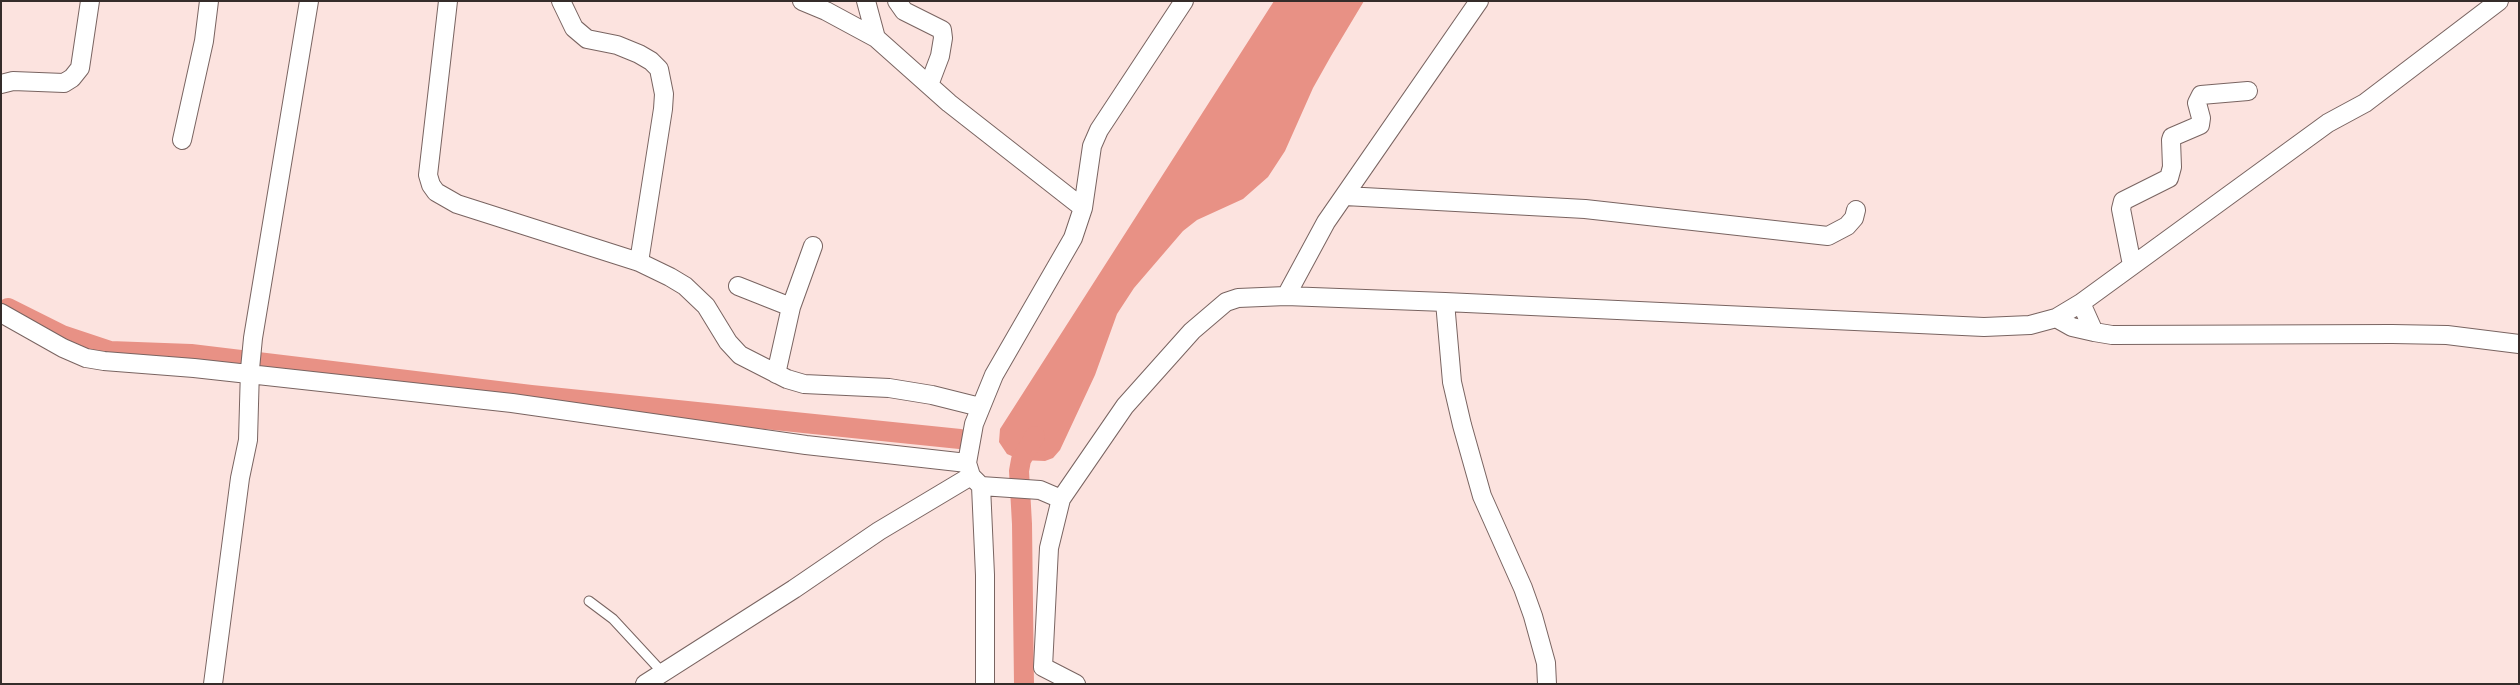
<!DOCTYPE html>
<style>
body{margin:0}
#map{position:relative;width:2520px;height:685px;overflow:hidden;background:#fce3df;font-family:"DejaVu Sans",sans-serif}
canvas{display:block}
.frame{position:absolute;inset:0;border:2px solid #352c2a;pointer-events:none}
</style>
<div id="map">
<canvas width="2520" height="685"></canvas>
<div class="frame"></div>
</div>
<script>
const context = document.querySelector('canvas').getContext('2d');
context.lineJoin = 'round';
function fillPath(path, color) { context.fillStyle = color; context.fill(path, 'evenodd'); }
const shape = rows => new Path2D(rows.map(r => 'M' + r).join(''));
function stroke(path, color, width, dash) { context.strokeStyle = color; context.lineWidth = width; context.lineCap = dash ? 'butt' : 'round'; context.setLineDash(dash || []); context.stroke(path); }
fillPath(shape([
 [1274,1,1364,1,1331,56,1313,88,1285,151,1268,177,1243,199,1197,220,1183,231,1134,288,1117,314,1095,375,1060,450,1053,458,1045,461,1021,460,1007,454,999,442,1000,429]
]), '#e89185');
stroke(shape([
 [8,308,62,335,110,351,191,354,531,395,960,439],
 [1024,684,1022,524,1019,471,1021,460,1035,436]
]), '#e89185', 20);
const lane = shape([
 [589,601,613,619,663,673]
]);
const street = shape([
 [448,1,428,175,431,185,436,192,457,204,639,262,670,277,685,286,706,306,728,342,740,355,787,379,804,384,889,388,932,395,980,407],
 [561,1,574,28,587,39,617,45,639,54,651,61,659,69,664,94,663,109,639,262],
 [802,1,826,11,876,38,949,103,1083,208],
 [866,1,876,38],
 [897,1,904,11,942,30,943,38,940,56,929,85],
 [1,84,13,81,64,83,72,78,80,68,90,1],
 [182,140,204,41,209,1],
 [1345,196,1585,209,1828,236,1847,226,1854,218,1856,210],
 [2132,265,2121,209,2123,201,2169,178,2172,167,2171,140,2172,137,2200,125,2201,118,2197,103,2201,95,2248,91],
 [738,286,791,307],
 [1286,296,1326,222,1479,1],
 [1445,302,1452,382,1462,425,1482,496,1523,588,1533,616,1546,663,1547,684],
 [2081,303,2328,123,2365,103,2499,1],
 [1,313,63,348,86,358,104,361,194,368,512,403,806,445,967,463],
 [2056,318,2072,327,2094,332],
 [776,374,791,307,813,246],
 [981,486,985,575,985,684],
 [1061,499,1040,490,981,486,971,476,967,463,974,424,994,375,1073,238,1083,208,1092,146,1099,130,1184,1],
 [213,684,240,478,248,440,250,369,253,338,309,1],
 [645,684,794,589,879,531,971,476],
 [1076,684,1043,667,1049,548,1061,499,1125,406,1192,331,1226,302,1238,298,1286,296,1445,302,1984,327,2030,325,2056,318,2081,303,2094,332,2112,335,2392,334,2447,335,2519,344]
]);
stroke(lane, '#796461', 11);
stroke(street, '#796461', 20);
stroke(lane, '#fff', 9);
stroke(street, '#fff', 18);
</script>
